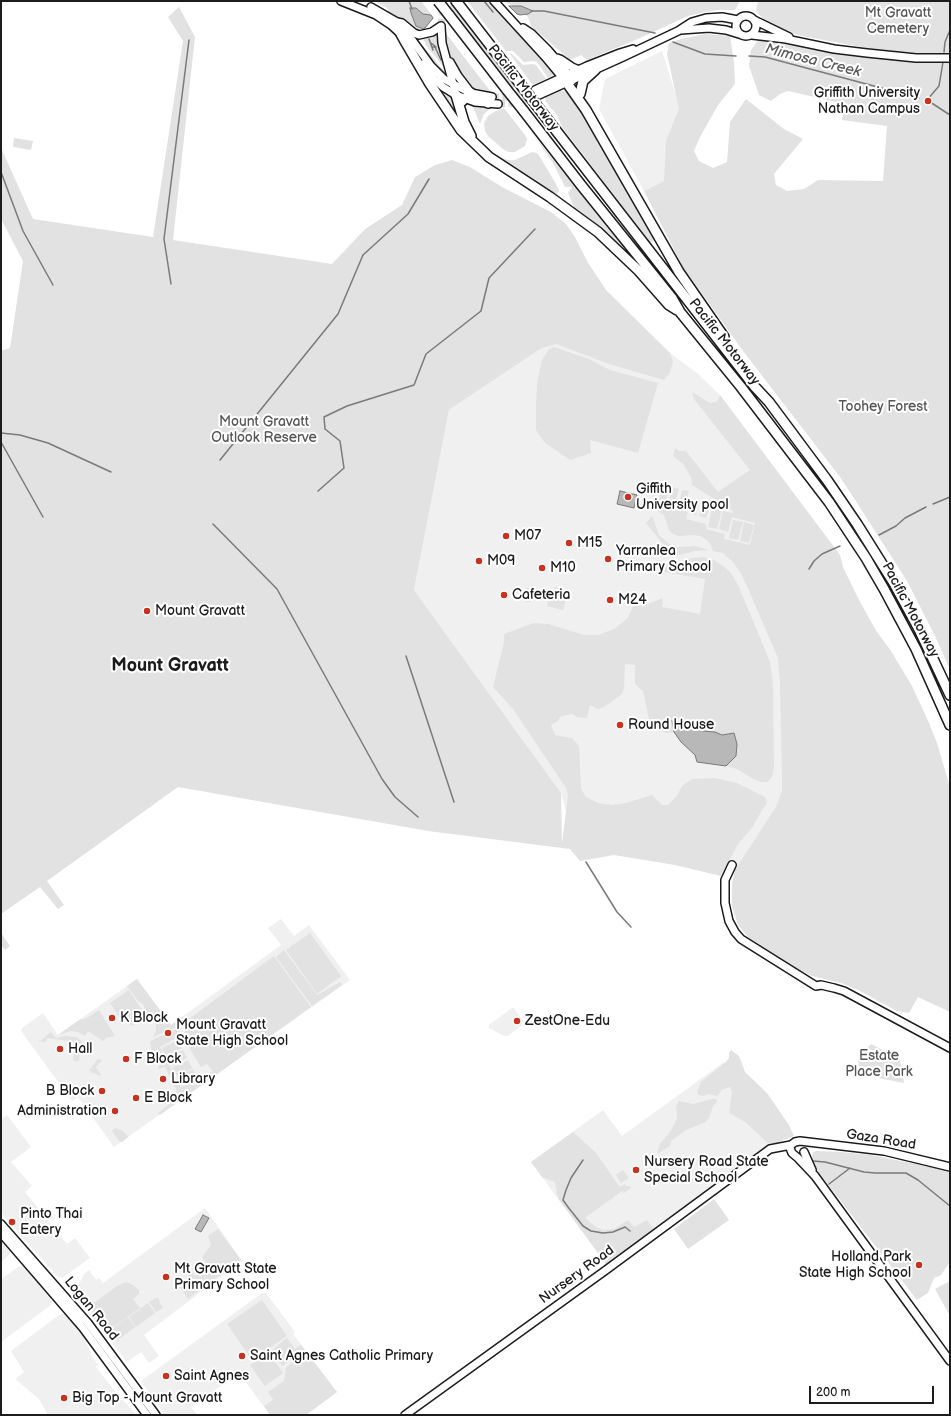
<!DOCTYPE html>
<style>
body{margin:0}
#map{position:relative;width:951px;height:1416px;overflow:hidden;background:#fff;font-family:"Balsamiq Sans",sans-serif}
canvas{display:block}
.frame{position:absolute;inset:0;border:2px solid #1c1c1c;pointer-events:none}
.scale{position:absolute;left:809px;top:1386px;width:125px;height:18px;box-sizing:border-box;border:2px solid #1c1c1c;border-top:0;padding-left:5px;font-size:12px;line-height:14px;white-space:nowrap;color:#1c1c1c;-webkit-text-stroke:3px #fff;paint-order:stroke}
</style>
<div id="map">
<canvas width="951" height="1416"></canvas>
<div class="frame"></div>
<div class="scale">200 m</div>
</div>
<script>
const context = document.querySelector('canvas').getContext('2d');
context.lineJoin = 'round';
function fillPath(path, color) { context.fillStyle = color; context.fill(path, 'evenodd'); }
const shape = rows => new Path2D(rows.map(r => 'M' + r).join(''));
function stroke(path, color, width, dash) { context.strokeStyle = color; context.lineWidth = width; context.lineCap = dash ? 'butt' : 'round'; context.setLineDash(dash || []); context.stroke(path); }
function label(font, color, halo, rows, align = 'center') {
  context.font = font + ' "Balsamiq Sans",sans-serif'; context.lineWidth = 4; context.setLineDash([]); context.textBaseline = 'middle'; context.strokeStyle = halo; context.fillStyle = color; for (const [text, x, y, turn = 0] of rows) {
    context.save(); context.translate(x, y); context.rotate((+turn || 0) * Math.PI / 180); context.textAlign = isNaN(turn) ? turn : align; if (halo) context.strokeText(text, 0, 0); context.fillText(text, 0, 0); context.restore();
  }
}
fillPath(shape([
 [662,51,680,108,664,181,644,191,599,109,605,79],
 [546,308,638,322,670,353,697,373,720,395,840,555,790,874,574,840,561,793,414,590,449,410,542,348],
 [281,919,294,936,309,925,350,980,114,1147,78,1097,72,1101,21,1031,22,1028,43,1013,58,1035,137,979,171,1025,281,945,268,928],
 [512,1008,514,1008,523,1021,522,1025,508,1036,504,1036,489,1028,489,1025],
 [724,1062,779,1138,606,1264,531,1162,603,1110,622,1136],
 [7,1115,31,1147,11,1162,32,1186,25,1192,67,1244,75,1238,90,1258,62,1278,57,1276,1,1213,1,1119],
 [205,1208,242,1261,144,1335,159,1356,149,1363,141,1352,127,1362,77,1298,76,1294,79,1284,84,1274,89,1270,96,1280,99,1278,103,1283],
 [1,1241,11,1253,1,1262],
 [21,1266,24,1267,51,1299,52,1303,51,1305,1,1342,1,1279,18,1267],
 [262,1293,266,1293,295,1332,293,1334,337,1392,306,1415,270,1415,239,1373,191,1407,197,1415,165,1415,141,1381],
 [64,1314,82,1333,92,1356,98,1365,96,1367,121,1399,127,1404,136,1415,48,1415,39,1399,15,1379,24,1372,11,1351,59,1315]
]), '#f0f0f0');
fillPath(shape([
 [374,1,421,1,434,18,425,29,416,30,400,17,396,18,393,16,391,13,389,13,387,8],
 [467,1,489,1,544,58,557,74,548,78,537,62,533,61,524,62,513,51,506,51],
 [502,1,740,1,735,10,718,10,705,12,688,16,638,39,587,60,581,55,570,60,531,26,528,17,514,6],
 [758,1,950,1,950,54,910,56,797,35,765,21,756,11],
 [450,3,452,5,516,87,512,88,485,53,450,8],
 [179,7,195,37,173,240,332,264,365,229,402,205,415,177,435,165,452,160,470,167,502,187,551,212,566,224,575,237,587,261,606,290,670,353,673,362,670,372,664,380,609,364,556,344,542,348,449,410,414,590,561,793,562,843,568,795,566,788,513,709,493,687,504,642,504,634,534,623,548,624,584,635,598,635,614,629,628,618,633,606,643,606,663,598,662,607,700,614,705,579,663,572,666,566,692,558,703,557,714,560,723,566,731,573,739,587,770,662,773,683,774,768,772,777,767,782,761,782,753,779,737,769,726,766,731,762,722,735,715,732,703,731,698,727,681,725,673,722,674,732,666,733,656,728,649,719,643,691,635,684,635,665,625,664,624,688,622,694,604,707,598,709,590,705,587,718,577,717,572,714,561,716,557,722,551,725,555,735,572,738,579,746,581,789,586,797,598,803,612,805,626,803,652,795,662,805,668,805,677,796,682,786,692,779,714,778,737,783,765,797,767,803,762,810,752,828,738,844,721,876,675,865,614,855,580,861,570,849,428,831,178,787,47,881,64,905,58,909,40,887,1,914,1,351,10,348,23,261,1,219,1,148,33,219,153,237,183,41,168,17],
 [439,30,446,70,425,44,426,43,422,38],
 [444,31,491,92,474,88,457,72,448,53,444,40],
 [705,34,730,36,734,62,735,84,718,105,700,137,694,151,699,161,713,168,727,162,730,122,746,99,784,129,803,139,774,174,776,185,787,191,804,189,818,180,883,181,887,126,842,120,845,104,788,91,780,94,771,101,759,95,749,66,751,50,758,40,859,56,950,63,950,670,935,636,907,581,857,503,840,477,743,351,683,267,644,191,664,181,666,141,679,109,667,54,669,43,681,39],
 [423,46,431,55,448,76,431,61,422,47],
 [509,53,512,54,523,65,533,64,536,65,546,79,533,85],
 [560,91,565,91,570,94,597,134,597,143,602,147,639,211,650,234,654,239,652,242,650,242,562,127,557,115,546,102,545,98],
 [448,93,454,96,460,121,442,99],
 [472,104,491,108,484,114,480,124],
 [504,108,525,135,527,139,525,146,515,152,508,152,503,149,488,136,485,131,484,123,488,116,496,111],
 [532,133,610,231,624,246,634,259,633,260,594,225,575,210,568,193,572,187,565,187,553,163],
 [14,138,33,141,31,150,13,147],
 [532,152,537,153,540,157,556,184,559,191,555,196,501,158,508,160,515,160],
 [554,347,589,359,610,370,658,383,638,453,590,440,591,453,570,460,545,443,536,430,536,406,537,383,542,360,549,349],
 [692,392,710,403,717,402,720,395,840,555,843,567,858,598,875,629,891,651,912,686,929,723,937,743,950,787,950,1012,918,997,909,1013,897,1011,858,990,841,983,812,976,798,969,748,937,738,925,732,906,732,883,735,870,776,807,782,791,782,776,780,683,778,658,747,586,740,572,733,562,723,553,713,551,711,545,707,540,700,536,693,535,679,536,673,534,669,530,664,515,656,510,664,482,670,483,665,506,688,512,686,519,706,524,706,529,725,534,724,539,750,545,755,523,732,517,728,532,719,529,723,511,733,513,733,511,692,485,691,477,683,464,673,456,675,448,679,451,686,451,718,492,750,470,694,399],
 [672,487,679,489,675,503,669,502],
 [682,490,689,491,685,506,679,504],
 [693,499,700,501,696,515,689,514],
 [703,502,710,503,706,518,699,516],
 [712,508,722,510,717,529,708,527],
 [652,516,659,535,673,547,681,547,694,546,709,550,695,551,676,556,672,555,646,523],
 [733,520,743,522,738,540,729,538],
 [744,522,754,525,749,543,740,541],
 [555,587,568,591,563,610,547,606,549,597,552,597],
 '521 595a7 7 0 1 1 14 0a7 7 0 1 1-14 0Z',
 [1,933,10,946,5,950,1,945],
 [310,933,341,976,317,994,286,950],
 [284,950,317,995,340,982,342,985,312,1006,276,957],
 [274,956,311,1007,160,1115,158,1113,178,1097,175,1093,177,1091,165,1067,159,1069,158,1066,167,1061,181,1087,213,1071,207,1064,201,1067,184,1039,184,1032,189,1019],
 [137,979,171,1025,184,1016,186,1023,153,1037,156,1030,156,1024,150,1015,146,1012,143,1004,138,1001,127,986],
 [129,990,141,1009,122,1021,110,1003],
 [99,1010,115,1036,106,1038,103,1041,88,1031,85,1036,78,1032,71,1031,58,1035,79,1020,87,1018],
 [141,1010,147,1019,131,1026,127,1019],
 [180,1028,180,1031,176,1038,160,1047,166,1059,156,1065,152,1054,150,1042,154,1039],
 [51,1032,55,1037,57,1038,64,1036,77,1037,84,1044,88,1045,81,1045,79,1061,73,1061,75,1042,47,1038,46,1042,38,1041,38,1040,40,1041],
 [178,1040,182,1048,166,1056,162,1048],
 [871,1044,900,1059,904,1083,873,1077,859,1068,858,1058],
 [183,1050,187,1058,171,1066,167,1058],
 [731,1050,739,1056,745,1072,767,1093,789,1125,794,1136,776,1143,768,1143,745,1122,729,1113,732,1092,730,1087,721,1090,720,1093,717,1096,708,1094,704,1096,699,1095,697,1092,701,1082,726,1062,729,1058,729,1053],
 [98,1059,102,1060,96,1067,101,1075,100,1076,95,1073,94,1074,89,1070],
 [188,1060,192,1068,177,1076,172,1068],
 [193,1069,197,1077,181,1085,177,1077],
 [712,1099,716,1099,717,1102,713,1106,709,1118,704,1123,686,1130,671,1141,670,1146,659,1153,657,1153,660,1144,670,1132,677,1119,676,1106,679,1101,693,1104],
 [115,1128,123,1131,128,1137,122,1142,119,1141,112,1131],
 [573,1132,596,1153,619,1186,622,1186,625,1184,626,1186,631,1186,631,1188,624,1193,622,1191,585,1218,596,1227,603,1230,614,1229,628,1220,634,1227,647,1220,654,1229,606,1264,558,1198,555,1182,542,1177,531,1162],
 [817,1151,840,1152,871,1155,950,1171,950,1262,941,1275,934,1278,928,1293,917,1300,816,1169,812,1159,813,1152],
 [623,1170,629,1178,621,1183,616,1175],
 [714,1199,729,1220,688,1249,674,1229],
 [218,1229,241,1260,188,1299,179,1286,187,1281,186,1279,191,1271,194,1275,202,1274,206,1263,202,1257,211,1245,208,1236],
 [950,1281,950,1316,935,1289],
 [126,1282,133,1285,139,1290,139,1294,133,1299,140,1308,109,1330,91,1311,93,1304,117,1286],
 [158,1297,160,1303,163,1308,156,1312,149,1302],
 [262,1300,287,1336,252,1360,227,1324],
 [148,1303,155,1313,136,1327,129,1317],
 [128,1317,135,1327,117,1341,109,1331],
 [287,1338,295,1349,301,1345,337,1392,306,1415,270,1415,264,1406,273,1400,272,1398,268,1392,284,1381,286,1367,294,1362,292,1359,282,1366,271,1351],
 [268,1352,283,1373,265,1386,250,1365]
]), '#e2e2e2');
const water = shape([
 [509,6,521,6,533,11,528,14,520,15,517,14,509,6],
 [410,8,416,8,423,14,431,15,433,18,425,28,423,29,416,26,411,13,410,8],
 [620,491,637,495,634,508,617,504,620,491],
 [672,721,681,725,698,727,703,731,715,732,722,735,734,733,737,744,736,756,726,766,697,762,695,755,681,742,674,732,672,721],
 [203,1215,209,1218,201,1232,195,1229,203,1215]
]);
fillPath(water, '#b8b8b8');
stroke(water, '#7a7a7a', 1);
stroke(shape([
 [409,1,412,9],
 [484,1,493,12],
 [531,11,544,11,655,33],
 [429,39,433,50],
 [673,42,705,54,736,56],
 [431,43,436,47],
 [432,47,435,47,441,60],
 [944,52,945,42,950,30],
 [749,56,765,57,919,98],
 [926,99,927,100,939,86,943,62],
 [927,100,950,115],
 [1,172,23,231,53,285],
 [171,284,164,239,189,40],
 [1,433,20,435,48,443,111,472],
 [1,442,43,517],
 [220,460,338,314,363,255,408,214,429,179],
 [318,491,344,468,340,441,325,429,324,417,347,406,414,385,426,354,481,311,489,278,535,229],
 [933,504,950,497],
 [213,524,277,589,382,779,395,797,418,817],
 [879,535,896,526,905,518,926,507],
 [809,569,814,561,822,554,840,546],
 [406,656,454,802],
 [586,862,617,912,631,927],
 [583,1160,571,1178,566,1190,563,1200,568,1207,583,1226,591,1231,603,1233,613,1232,625,1227,630,1231],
 [813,1161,825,1162,864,1172,875,1173,906,1173,918,1180,950,1206],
 [829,1184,850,1168]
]), '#7a7a7a', 1.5);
stroke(shape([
 [492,97,511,97,531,91],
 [498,104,518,103,535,97]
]), '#ddd', 7, [7, 3.5]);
stroke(shape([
 [441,26,443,4]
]), '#ddd', 7, [7, 3.5]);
const secondary = shape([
 [341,1,376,15,391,25,404,37],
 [371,7,397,22,410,37,431,66,444,79,453,84,471,93,492,97],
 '736 26a10 10 0 1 1 20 0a10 10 0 1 1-20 0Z',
 [754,20,789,37],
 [681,30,709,28,726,30,739,34],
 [752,35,786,39,834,49,867,53,916,58,950,58],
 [423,64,434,79,443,87,456,95,475,102,498,104],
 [535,90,587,66,620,53,633,49],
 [539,95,623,57,678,31,692,22,706,18,722,17,738,20],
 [732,865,725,880,725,903,729,921,735,932,741,939,816,986,821,985,834,988,844,991,950,1048],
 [791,1145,790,1148,792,1153,798,1158,815,1176,950,1361],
 [804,1152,812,1170],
 [405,1415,606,1270,770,1149,791,1145,795,1142,800,1141,884,1151,950,1167]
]);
const primary = shape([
 [494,1,547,59,567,83],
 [397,22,402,23,414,33,419,35,432,32,441,26],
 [441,26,442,43,456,95],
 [523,28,532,34,548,50,565,70,572,81],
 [557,58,560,59,572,67,579,70],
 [450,62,458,76,471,93,488,104],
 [1,1224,88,1323,156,1415],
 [1,1233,83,1328,147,1415]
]);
const highway = shape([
 [456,1,521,85],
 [449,15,507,90],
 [401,34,406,43,430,84,461,130,489,157,550,197,598,232,639,271,669,305,677,310],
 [567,83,586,110,679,272,724,337],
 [580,94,583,81,595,70],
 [456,95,464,122,471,136],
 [459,104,471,93],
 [537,106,755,387,769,402,827,480,857,524,894,583,919,629,950,695],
 [523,110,581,185,672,298,680,312,741,387,829,502,866,558,884,589,916,649,950,725]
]);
stroke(secondary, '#1c1c1c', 10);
stroke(primary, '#1c1c1c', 10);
stroke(highway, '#1c1c1c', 12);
stroke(secondary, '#fff', 7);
stroke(primary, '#fff', 7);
stroke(highway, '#fff', 9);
const highwayBridge = shape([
 [438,1,449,15],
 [521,85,537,106],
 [507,90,523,110]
]);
stroke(highwayBridge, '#1c1c1c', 12, []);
stroke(highwayBridge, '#fff', 9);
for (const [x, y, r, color] of [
 [928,101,4,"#c8321e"],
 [628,497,4,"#c8321e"],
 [506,536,4,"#c8321e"],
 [569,543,4,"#c8321e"],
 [608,559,4,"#c8321e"],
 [479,561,4,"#c8321e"],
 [542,568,4,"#c8321e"],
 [504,595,4,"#c8321e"],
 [610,600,4,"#c8321e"],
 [147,611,4,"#c8321e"],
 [620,725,4,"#c8321e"],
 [112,1018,4,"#c8321e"],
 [517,1021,4,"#c8321e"],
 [168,1033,4,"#c8321e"],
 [60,1049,4,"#c8321e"],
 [126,1059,4,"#c8321e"],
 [163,1079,4,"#c8321e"],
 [102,1091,4,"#c8321e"],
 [136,1098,4,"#c8321e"],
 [115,1111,4,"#c8321e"],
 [636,1170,4,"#c8321e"],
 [12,1222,4,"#c8321e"],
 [919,1265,4,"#c8321e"],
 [166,1277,4,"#c8321e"],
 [242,1356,4,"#c8321e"],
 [166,1376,4,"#c8321e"],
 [64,1398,4,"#c8321e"]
]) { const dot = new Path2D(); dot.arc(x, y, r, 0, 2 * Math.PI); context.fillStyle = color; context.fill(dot); stroke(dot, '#fff', 1.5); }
label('14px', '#575757', '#fff', [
 ["Mt Gravatt",898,13],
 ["Cemetery",898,29],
 ["Toohey Forest",883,407],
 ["Mount Gravatt",264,422],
 ["Outlook Reserve",264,438],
 ["Estate",879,1056],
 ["Place Park",879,1072]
]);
label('14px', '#1c1c1c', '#fff', [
 ["Pacific Motorway",523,88,52],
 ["Pacific Motorway",724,342,52],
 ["Pacific Motorway",910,610,62],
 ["Gaza Road",881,1140,9],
 ["Nursery Road",577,1275,-36],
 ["Logan Road",91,1309,51]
]);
label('14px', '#1c1c1c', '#fff', [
 ["Griffith University",920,93,"right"],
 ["Nathan Campus",920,109,"right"],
 ["Giffith",636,489],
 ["University pool",636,505],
 ["M07",514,536],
 ["M15",577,543],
 ["Yarranlea",616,551],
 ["Primary School",616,567],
 ["M09",487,561],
 ["M10",550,568],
 ["Cafeteria",512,595],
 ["M24",618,600],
 ["Mount Gravatt",155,611],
 ["Round House",628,725],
 ["K Block",120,1018],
 ["ZestOne-Edu",525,1021],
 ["Mount Gravatt",176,1025],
 ["State High School",176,1041],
 ["Hall",68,1049],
 ["F Block",134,1059],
 ["Library",171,1079],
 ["B Block",94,1091,"right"],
 ["E Block",144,1098],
 ["Administration",107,1111,"right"],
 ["Nursery Road State",644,1162],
 ["Special School",644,1178],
 ["Pinto Thai",20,1214],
 ["Eatery",20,1230],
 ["Holland Park",911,1257,"right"],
 ["State High School",911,1273,"right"],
 ["Mt Gravatt State",174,1269],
 ["Primary School",174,1285],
 ["Saint Agnes Catholic Primary",250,1356],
 ["Saint Agnes",174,1376],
 ["Big Top - Mount Gravatt",72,1398]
], 'left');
label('italic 15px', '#5a5a5a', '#fff', [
 ["Mimosa Creek",813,61,14]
]);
label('bold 18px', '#1c1c1c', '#fff', [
 ["Mount Gravatt",170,666]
]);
</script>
